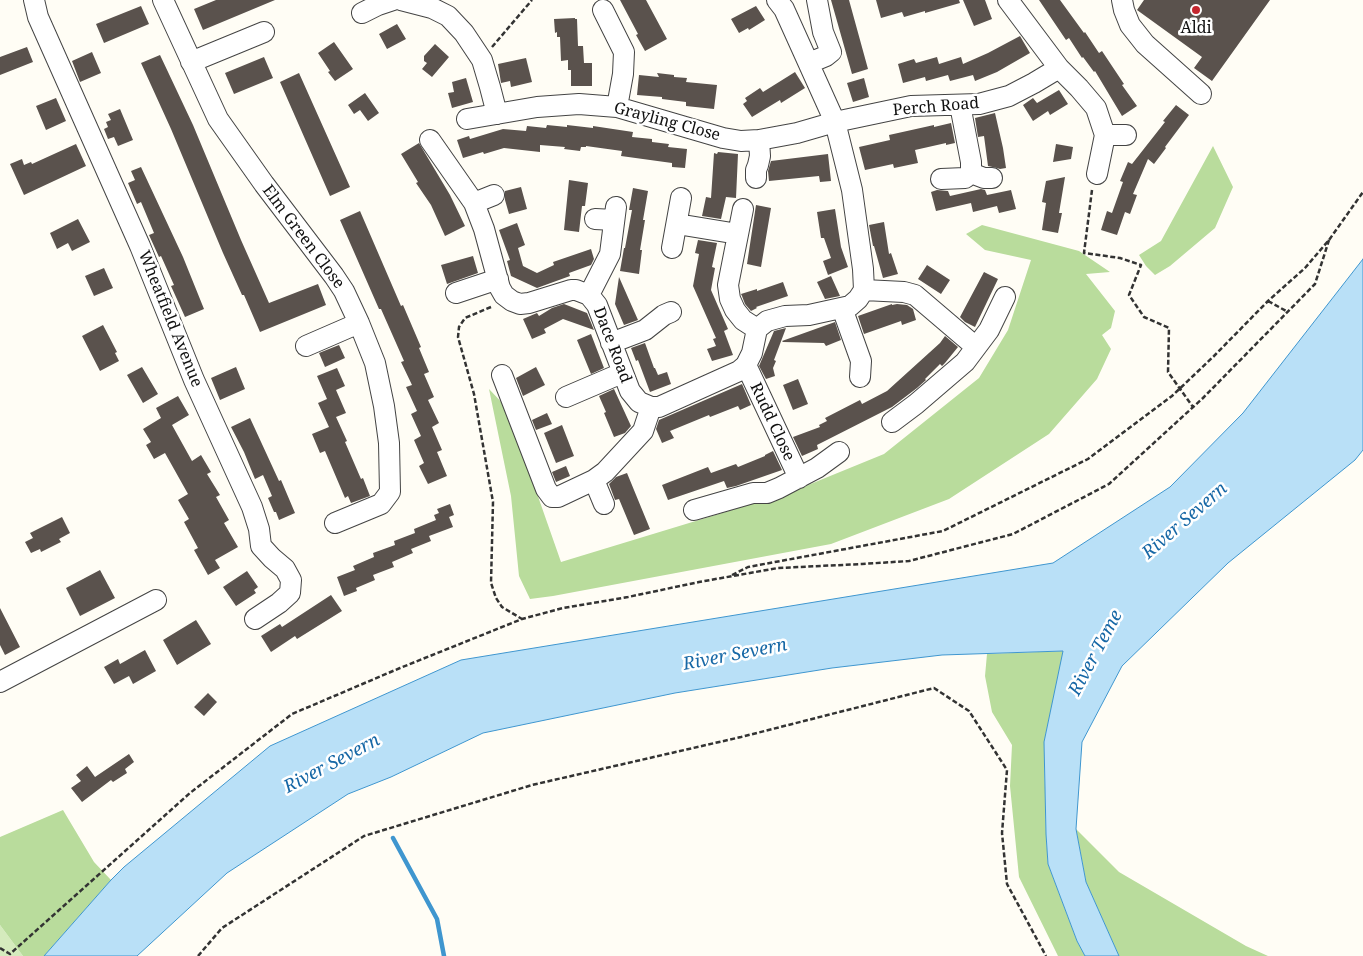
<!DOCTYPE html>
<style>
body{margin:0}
canvas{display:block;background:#fffdf5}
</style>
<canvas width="1363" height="956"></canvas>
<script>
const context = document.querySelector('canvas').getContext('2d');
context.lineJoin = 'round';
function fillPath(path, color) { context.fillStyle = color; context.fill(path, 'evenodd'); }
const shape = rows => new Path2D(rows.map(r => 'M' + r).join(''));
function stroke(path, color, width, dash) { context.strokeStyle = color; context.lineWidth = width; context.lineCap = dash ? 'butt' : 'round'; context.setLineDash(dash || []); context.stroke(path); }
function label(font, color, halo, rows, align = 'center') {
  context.font = font + ' "Noto Serif",serif'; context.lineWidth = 5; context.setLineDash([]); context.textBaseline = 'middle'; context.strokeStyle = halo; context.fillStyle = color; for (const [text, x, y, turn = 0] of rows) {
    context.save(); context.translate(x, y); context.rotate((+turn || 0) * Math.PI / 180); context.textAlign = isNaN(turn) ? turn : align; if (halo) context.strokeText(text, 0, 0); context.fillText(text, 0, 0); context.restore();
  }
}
fillPath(shape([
 [0,925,23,956,0,956]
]), '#d5ebbd');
fillPath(shape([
 [1213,146,1233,187,1215,228,1170,266,1155,275,1146,266,1139,255,1161,241],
 [982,225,1079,251,1110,272,1086,274,1115,311,1111,328,1102,335,1111,349,1097,379,1049,434,949,499,831,544,553,596,530,599,519,576,511,496,489,389,507,408,561,562,791,492,884,454,979,378,1008,330,1031,260,985,250,966,234],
 [1064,651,1044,742,1046,834,1048,864,1077,941,1085,956,1058,956,1019,877,1010,786,1012,745,992,712,985,676,987,654],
 [63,810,94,862,111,880,44,956,23,956,0,925,0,837],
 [1076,829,1119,872,1246,946,1268,956,1119,956,1086,882]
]), '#b9dc9c');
const water = shape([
 [1363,259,1363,450,1355,460,1228,563,1122,666,1082,742,1076,829,1086,882,1119,956,1085,956,1077,941,1048,864,1046,834,1044,742,1063,651,942,655,832,668,675,693,483,733,391,777,348,794,227,873,137,956,44,956,111,880,124,867,270,746,461,660,1053,563,1170,487,1243,413,1363,259]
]);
fillPath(water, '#b9e0f7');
stroke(water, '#3f96cf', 1);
stroke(shape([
 [393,838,437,919,444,956]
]), '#3f96cf', 4.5);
fillPath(shape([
 [216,0,275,0,203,30,194,9],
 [620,0,646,0,667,39,645,51,636,35,638,34],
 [831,0,849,0,868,69,852,74],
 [876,0,959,0,960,3,925,13,925,11,904,17,902,12,881,18],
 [963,0,985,0,992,19,974,26],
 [1039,0,1060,0,1084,33,1085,32,1099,53,1102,51,1124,84,1122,85,1137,106,1122,116,1095,71,1094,72,1083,57,1082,58,1069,38,1066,40],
 [1144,0,1270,0,1212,81,1194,68,1202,57,1137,10],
 [141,6,149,24,104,43,96,24],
 [756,6,765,20,749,30,748,28,739,33,731,19],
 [575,18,575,19,577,19,578,46,583,46,584,63,592,63,592,86,571,86,571,70,568,70,568,60,561,61,560,37,557,37,557,32,555,33,554,19],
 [397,24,406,39,387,49,379,34],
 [1020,36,1030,53,997,72,975,81,973,75,950,81,948,75,926,81,925,77,903,83,898,64,914,59,916,63,937,57,939,64,961,57,963,64,988,53],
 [334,42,353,69,335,81,328,72,330,71,318,53],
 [435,44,449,57,432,77,422,69,427,63,424,61,424,56],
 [27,47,33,62,0,75,0,57],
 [92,52,101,73,80,82,72,61],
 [160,55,193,125,241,240,269,303,318,284,326,305,260,332,244,295,242,295,223,253,171,129,141,63],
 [264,57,273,78,234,94,225,73],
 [526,58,532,82,511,87,510,81,501,83,498,64],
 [795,72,805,88,781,103,780,100,752,117,743,104,747,101,745,98,760,88,763,92],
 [299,73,350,187,330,196,280,82],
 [657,73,674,75,674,77,687,78,686,82,717,85,714,109,686,106,686,102,662,99,662,97,637,95,639,75,659,77],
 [466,78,473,102,452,108,448,93,454,92,452,82],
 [864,78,869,97,853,102,847,83],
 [1059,90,1068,104,1050,115,1048,111,1033,121,1023,105,1033,98,1037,103],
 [365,93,379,113,368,121,360,110,354,114,348,105],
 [56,98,66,121,46,130,36,106],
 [1176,105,1189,115,1165,147,1166,148,1154,164,1148,159,1133,194,1137,195,1130,214,1125,212,1117,235,1101,230,1107,211,1112,213,1123,182,1120,181,1128,162,1132,164,1165,122,1163,121],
 [120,109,133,140,118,146,114,137,108,139,104,129,108,127,106,122,111,120,108,114],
 [995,113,1003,148,1006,168,1000,169,997,168,988,166,984,136,978,137,975,118],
 [951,123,955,143,946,145,946,143,915,150,918,163,894,168,893,164,865,170,859,147,890,140,889,135,934,125,934,127],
 [547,125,567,127,567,125,593,128,593,126,633,132,632,137,652,139,652,142,669,144,668,147,687,149,685,168,672,167,672,163,621,156,622,151,586,146,586,147,581,147,580,151,564,149,565,147,540,145,540,152,504,148,484,154,483,152,463,158,457,140,469,136,470,139,503,129,526,131,527,126,546,128],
 [419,143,450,195,465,226,445,236,431,205,416,183,418,182,401,154],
 [76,144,86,166,24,195,10,164,22,159,24,165,31,162,32,164],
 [1056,144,1073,147,1071,159,1053,162],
 [718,152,738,154,736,198,726,197,721,219,702,216,706,197,711,198,714,153,717,154],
 [828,154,831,181,820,182,819,176,769,181,768,171,771,161],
 [141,167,183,257,204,309,185,317,171,286,174,285,161,256,159,257,149,235,154,233,141,202,137,204,128,183,135,180,131,171],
 [1065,177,1059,213,1062,213,1058,233,1042,230,1046,203,1042,202,1046,181],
 [569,180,588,183,585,206,582,206,579,232,564,230],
 [521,187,527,209,509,214,505,200,505,191],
 [633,188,648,191,643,220,645,220,640,250,642,250,639,274,620,271,624,248,625,248,632,210,629,210],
 [981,189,985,190,987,195,1011,190,1016,209,999,213,997,206,973,212,971,203,936,211,931,192,937,190,948,191,950,196],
 [756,205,771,208,761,267,747,264],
 [835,209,841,247,848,267,828,275,823,261,831,258,824,238,821,238,817,212],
 [360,211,401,306,403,305,421,347,419,348,429,372,424,374,434,397,428,400,439,423,432,427,442,450,437,452,447,476,428,484,419,466,424,463,414,440,421,436,411,414,417,411,406,387,412,385,401,362,404,361,381,309,379,309,340,220],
 [78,219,90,242,72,251,68,243,57,249,50,233],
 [884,222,889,254,891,253,898,274,883,278,874,246,873,246,869,225],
 [517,223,525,245,518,248,523,266,537,273,554,265,553,262,591,249,594,259,591,265,569,273,570,276,537,288,511,276,507,261,510,260,499,230],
 [698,240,717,243,712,267,715,268,711,290,728,329,724,331,733,355,712,361,707,349,716,346,713,339,716,338,693,286,699,254,695,253],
 [473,256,478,273,447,284,441,265],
 [927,265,950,280,941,294,918,279],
 [104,268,113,288,94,296,85,276],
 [984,272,998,279,975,327,965,322,960,317],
 [831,276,840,296,825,299,817,282],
 [619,277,638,320,624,325,615,304],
 [783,282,788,296,756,307,757,308,751,311,745,304,742,296,741,294,757,289,757,291],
 [564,304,587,313,594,330,563,319,544,329,546,333,532,339,523,319,537,313,539,316,552,308],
 [892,304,892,305,897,304,907,305,913,309,916,320,902,325,901,321,864,334,858,316],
 [835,322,841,340,826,346,824,343,783,342,782,341],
 [103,325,117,352,115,353,119,361,100,371,82,336],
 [786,328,774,360,776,361,773,368,775,376,766,379,759,366,774,331],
 [591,334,604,368,591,374,577,340],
 [945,336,958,347,945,363,942,366,940,364,925,379,926,380,917,388,892,407,817,445,818,449,802,456,793,437,820,427,819,425,827,421,825,418,860,400,862,404,887,391,940,343],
 [645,343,654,368,655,368,658,375,667,372,671,384,650,392,638,360,636,361,631,348],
 [339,345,345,358,325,367,319,353],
 [142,367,158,394,143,403,127,375],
 [236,367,245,389,220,400,211,378],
 [536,367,545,385,523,396,516,378],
 [337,368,345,386,336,390,346,413,336,417,347,441,345,442,361,479,363,478,370,496,351,503,348,496,345,498,325,451,320,453,312,434,329,427,318,403,327,399,317,376],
 [798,379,808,404,793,410,783,385],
 [742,384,751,405,740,410,738,406,710,417,709,415,670,431,674,438,662,443,656,429,659,420],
 [614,389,631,426,625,433,614,437,604,413,606,412,599,396],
 [178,396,189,415,172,425,192,461,201,455,211,472,207,474,220,495,216,497,229,520,224,523,238,547,215,560,220,568,208,575,194,550,198,548,184,522,189,519,178,500,188,494,165,453,154,459,146,445,151,442,143,429,161,418,156,408],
 [547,413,552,424,536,430,532,420],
 [250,418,279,481,281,480,295,513,279,520,276,512,274,512,268,498,272,496,263,475,255,479,244,452,231,427],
 [562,425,574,456,556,463,544,433],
 [773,451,782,470,736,486,727,488,724,481,668,500,662,485,708,467,711,473,736,464,738,467,765,456,765,455],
 [566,466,570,476,556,482,552,472],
 [627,473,650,529,634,535,619,499,615,500,609,484,616,477],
 [450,504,454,515,449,517,453,527,429,536,431,541,411,549,413,553,392,562,394,567,373,575,375,580,356,588,357,591,344,596,337,577,355,570,353,566,374,557,373,553,395,545,394,541,415,533,414,529,436,520,434,515,439,513,437,509],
 [62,517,70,533,59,539,61,542,41,552,40,549,31,553,25,542,33,538,30,533],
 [100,570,115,598,80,616,66,588],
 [247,571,258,587,254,590,256,593,236,606,223,587],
 [331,595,342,611,297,639,295,636,271,652,261,636,280,624,282,627],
 [0,608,20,647,5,655,0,645],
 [196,620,211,644,177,665,163,640],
 [145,650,156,671,133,684,129,676,114,684,104,667,118,659,120,664],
 [208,693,217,702,204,716,194,707],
 [129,754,134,762,125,769,127,773,113,782,111,780,82,802,71,788,81,781,76,775,87,766,95,777]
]), '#5a524d');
const minor = shape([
 [34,0,38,17,140,246,194,380,252,507,259,529,261,546,272,558,285,569,291,580,290,593,279,603,255,619],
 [163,0,218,119,264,184,334,276,344,291,359,323,375,363,384,406,389,443,390,492,381,504,335,523],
 [401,0,432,8,448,16,464,33,482,60,490,87,497,114],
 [1008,0,1059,68,1079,88,1096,108,1105,135,1097,174],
 [1122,0,1124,10,1130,25,1145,44,1201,94],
 [603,10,624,52,623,74,617,107],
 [362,13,378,5,393,0],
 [191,62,264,32],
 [809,63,826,56,831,52,823,32,817,0],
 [467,119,537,107,579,104,617,107,723,138,741,141,759,140,797,133,835,122,911,106,979,104,1009,96,1034,83,1059,68],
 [1105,135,1126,135],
 [430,140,474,203,484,229,500,288,504,295,512,301,520,304,529,303,571,290,576,290,589,295,597,305,630,391,639,402,651,407,659,407,739,371,746,365,752,353,757,329,767,321,785,316,809,315,850,306,858,299,864,290,863,269,852,190,835,122,784,9,777,0],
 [971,173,984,178,992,178],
 [756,178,756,170,758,165,760,156,759,140],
 [941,179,965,178,971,173,971,162,960,105],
 [474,203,494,195],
 [743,209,728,285,730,299,735,310,743,320,757,329],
 [595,219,614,220],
 [677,224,738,234],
 [672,248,681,198],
 [864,290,904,292,915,295,976,347],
 [456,293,498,279],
 [589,295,610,254,616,207],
 [842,308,861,361,860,377],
 [611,343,645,330,664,315,671,312],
 [306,346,359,323],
 [746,365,799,478],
 [502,375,546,489,552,497,558,497,594,480,605,472,643,431,651,407],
 [566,397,622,373],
 [892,422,916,404,965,362,989,330,1005,297],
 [594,480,604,504],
 [694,510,753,493,767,493,779,488,817,468,839,452],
 [0,682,156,600]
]);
stroke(minor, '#444', 22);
stroke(shape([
 [492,47,532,0],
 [1092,190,1084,253,1120,258,1141,265,1129,295,1144,317,1169,328,1168,372,1193,407],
 [1268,301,1288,312],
 [491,307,465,318,459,327,458,337,474,394,493,502,491,583,496,598,502,607,522,619],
 [732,575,748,567,943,531,1088,459,1172,396,1214,356,1268,301,1305,268,1329,240,1363,192],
 [0,948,10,954,190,793,292,714,400,668,522,619,563,608,628,597,699,582,778,568,862,564,909,561,1013,534,1109,484,1203,398,1315,284,1329,240],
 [198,956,222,928,364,836,532,785,741,737,934,688,969,711,1007,770,1002,833,1007,884,1046,956]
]), '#333', 2.5, [5, 2.5]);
stroke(minor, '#fff', 20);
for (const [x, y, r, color] of [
 [1196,10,5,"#c4262e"]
]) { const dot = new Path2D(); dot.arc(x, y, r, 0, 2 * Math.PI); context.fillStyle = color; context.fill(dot); stroke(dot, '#fff', 2); }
label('16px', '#111', '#fff', [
 ["Aldi",1196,28]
]);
label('16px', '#111', '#fff', [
 ["Perch Road",936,107,-5],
 ["Grayling Close",667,122,15],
 ["Elm Green Close",303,237,53],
 ["Wheatfield Avenue",170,319,68],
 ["Dace Road",612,345,69],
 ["Rudd Close",772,422,65]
]);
label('italic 18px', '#1768a6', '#fff', [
 ["River Severn",1185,521,-41],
 ["River Teme",1096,653,-62],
 ["River Severn",735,655,-11],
 ["River Severn",332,764,-28]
]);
</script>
